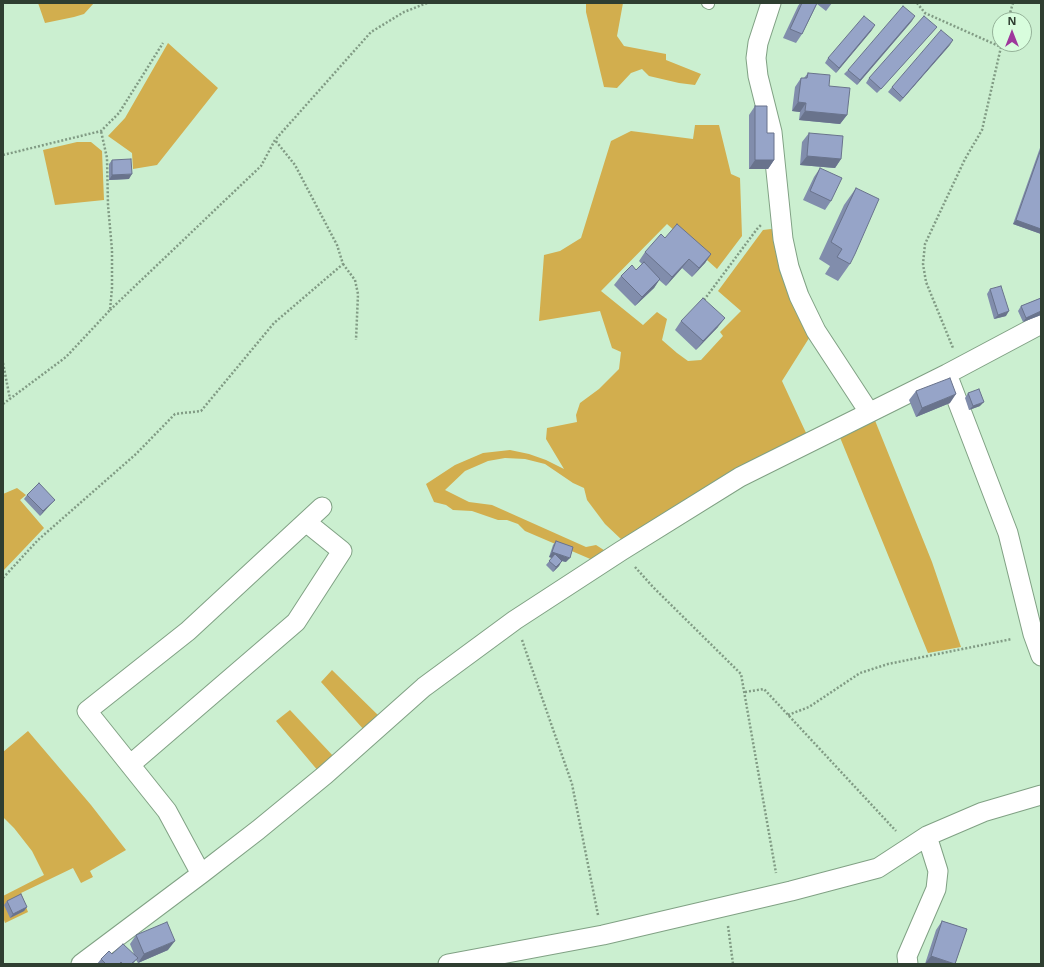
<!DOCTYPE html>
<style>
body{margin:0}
#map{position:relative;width:1044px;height:967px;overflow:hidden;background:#cbefd0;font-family:"Open Sans",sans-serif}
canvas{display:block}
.frame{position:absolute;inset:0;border:4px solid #2f3e31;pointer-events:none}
.north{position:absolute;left:992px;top:12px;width:40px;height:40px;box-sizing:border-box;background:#d8fddd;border:1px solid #94b198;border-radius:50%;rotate:0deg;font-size:11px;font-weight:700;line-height:16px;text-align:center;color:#2f3e31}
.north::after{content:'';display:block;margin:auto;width:14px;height:18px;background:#9e389c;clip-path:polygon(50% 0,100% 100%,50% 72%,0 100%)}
</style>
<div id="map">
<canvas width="1044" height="967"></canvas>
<div class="frame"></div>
<div class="north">N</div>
</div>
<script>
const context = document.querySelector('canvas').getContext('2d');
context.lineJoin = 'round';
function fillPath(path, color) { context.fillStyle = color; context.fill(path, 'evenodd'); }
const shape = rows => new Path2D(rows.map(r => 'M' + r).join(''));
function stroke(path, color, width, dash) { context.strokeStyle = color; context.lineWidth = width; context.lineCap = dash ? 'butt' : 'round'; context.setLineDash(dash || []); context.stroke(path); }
fillPath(shape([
 [38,3,94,3,84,14,74,17,45,23],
 [586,3,623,3,617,36,624,46,666,54,666,60,701,74,695,85,679,83,649,76,642,69,631,73,617,88,604,87,586,12],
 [168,43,218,88,157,165,133,169,132,153,108,136,125,118],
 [695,125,719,125,731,174,740,178,742,236,717,269,667,224,601,291,643,325,657,312,667,319,662,340,677,353,688,361,701,360,723,336,720,332,741,311,718,291,763,230,771,229,777,231,811,335,782,381,807,435,623,541,605,524,587,500,584,488,573,483,545,464,525,459,505,458,488,461,465,471,445,490,469,502,492,505,586,547,596,545,607,552,595,561,525,531,518,524,507,520,498,520,472,511,453,510,446,505,434,502,426,484,455,465,483,453,510,450,529,454,546,460,564,469,546,439,547,428,577,422,576,415,580,403,599,389,619,369,621,352,612,348,600,311,539,321,544,255,560,251,581,238,611,141,631,131,693,139],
 [77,142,91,142,102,151,104,200,55,205,43,150],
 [874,418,932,562,961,647,928,653,839,435],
 [17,488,26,495,20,500,44,528,3,571,3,494],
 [332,670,381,718,365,731,321,682],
 [290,710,335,758,319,772,276,721],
 [28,731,91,805,126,850,90,871,93,877,81,883,73,868,21,893,28,912,5,923,3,917,3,896,44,875,32,851,14,828,3,817,3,752]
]), '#d2ae4e');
const service = shape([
 [707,3,709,4]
]);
const minor = shape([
 [771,3,758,43,756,58,758,76,772,132,783,239,789,267,799,296,816,331,869,412],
 [947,374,1008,533,1033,634,1041,656],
 [131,764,296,622,342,551,306,522],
 [201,874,167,811,87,711,188,631,322,507],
 [81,964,201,874,258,830,325,775,424,687,515,620,621,551,740,477,947,374,1041,324],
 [448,964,603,935,791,891,878,868,927,836,983,812,1041,795],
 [908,964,907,956,936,889,938,871,927,836]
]);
stroke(service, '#80a184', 12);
stroke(minor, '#80a184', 21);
stroke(shape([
 [917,3,925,13,1001,47,982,130,965,159,925,244,923,264,926,282,953,348],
 [1008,20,1013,3],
 [3,155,101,131,119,113,163,43],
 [343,264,355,280,358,294,356,340],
 [704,300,757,229,761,225],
 [110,310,261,166,275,140,371,32,404,12,427,3],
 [3,363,10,399],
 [3,404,66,357,110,310,112,288,112,250,108,205,107,158,101,131],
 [635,567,653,587,741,674,776,873],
 [3,578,38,540,136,454,175,414,201,411,274,323,343,264,337,245,295,165,275,140],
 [522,640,572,784,598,915],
 [745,692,764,689,896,831],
 [788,715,809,707,860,673,888,664,1012,639],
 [728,926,733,964]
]), '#819b84', 2.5, [2, 2]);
stroke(service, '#fff', 10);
stroke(minor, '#fff', 19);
fillPath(shape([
 [800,3,832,3,826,11,817,4,802,34,796,43,783,38,798,6],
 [912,21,857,85,844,74,848,70],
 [937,27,933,31,877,93,866,83,869,78],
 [872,30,836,73,825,63,828,58],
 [950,45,900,102,888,92,892,87],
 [808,73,829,86,847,115,840,124,799,120,800,112,792,111,795,87,801,78,804,78],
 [755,106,767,133,774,160,768,169,749,169,749,115],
 [809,133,841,159,835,168,800,165,802,142],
 [1041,145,1041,234,1013,224],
 [112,160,129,179,109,180,109,164],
 [820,168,831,201,825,210,803,200,814,177],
 [856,188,850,264,838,281,825,274,830,266,819,259,844,205],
 [665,238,711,254,705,263,692,277,682,268,666,286,659,280,654,288,635,306,614,285,621,276,636,270,642,264,639,261,645,252],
 [990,289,1006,316,994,319,987,294],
 [1041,298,1041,315,1023,322,1018,311,1021,306],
 [681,321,718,327,696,350,675,330],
 [916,391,950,403,916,417,909,400],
 [968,393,980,406,969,410,965,398],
 [27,495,55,500,51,504,40,516,24,499],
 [556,541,566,562,561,561,559,566,553,572,546,565,552,558,549,557,553,545],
 [7,901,27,907,24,911,10,918,4,905],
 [942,921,967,929,955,964,925,964,936,930],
 [136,935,168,950,138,963,136,960,133,964,97,964,101,959,112,954,134,954,130,944]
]), '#818dac');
fillPath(shape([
 [915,16,912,21,857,85,860,80],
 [875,25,872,30,836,73,839,68],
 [937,27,933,31,877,93,881,89],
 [953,40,950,45,900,102,903,98],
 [798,102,806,103,800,112,792,111],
 [805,111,847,115,840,124,799,120],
 [807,156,841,159,835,168,800,165],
 [755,160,774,160,768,169,749,169],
 [132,174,129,179,109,180,112,175],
 [1016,220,1041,229,1041,234,1013,224],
 [711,254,705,263,692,277,699,268],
 [689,259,682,268,666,286,672,277],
 [660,279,654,288,635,306,642,297],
 [1009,311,1006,316,994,319,998,315],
 [1041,311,1041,315,1023,322,1026,318],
 [725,318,718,327,696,350,703,341],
 [956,394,950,403,916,417,922,408],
 [984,402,980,406,969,410,973,406],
 [55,500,51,504,40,516,43,511],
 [552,552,570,558,566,562,549,557],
 [562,561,559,566,553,572,556,567],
 [27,907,24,911,10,918,13,914],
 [175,941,168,950,138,963,144,954],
 [931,956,955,964,925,964]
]), '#69738c');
const building = shape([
 [802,3,817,3,802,34,790,29,802,3],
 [903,6,915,16,860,80,848,70,903,6],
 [864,16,875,25,839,68,828,58,864,16],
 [924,16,937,27,881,89,869,78,924,16],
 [941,30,953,40,903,98,892,87,941,30],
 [808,73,830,75,829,86,850,88,847,115,805,111,806,103,798,102,801,78,807,78,808,73],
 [755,106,767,106,767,133,774,133,774,160,755,160,755,106],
 [809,133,843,136,841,159,807,156,809,133],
 [1041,149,1041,229,1016,220,1041,149],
 [131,159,132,174,112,175,112,160,131,159],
 [820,168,842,178,831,201,810,191,820,168],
 [856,188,879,199,855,254,850,264,837,257,842,249,831,242,856,188],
 [677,224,711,254,699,268,689,259,672,277,645,252,661,234,665,238,677,224],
 [644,262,660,279,642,297,621,276,632,265,636,270,644,262],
 [1001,286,1009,311,998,315,990,289,1001,286],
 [703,298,725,318,703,341,681,321,703,298],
 [1041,298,1041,311,1026,318,1021,306,1041,298],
 [950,378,956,394,922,408,916,391,950,378],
 [979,389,984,402,973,406,968,393,979,389],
 [39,483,55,500,43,511,27,495,39,483],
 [556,541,573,547,570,558,552,552,556,541],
 [555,554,562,561,556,567,549,561,555,554],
 [21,894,27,907,13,914,7,901,21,894],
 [942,921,967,929,955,964,931,956,942,921],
 [167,922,175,941,144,954,136,935,167,922],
 [123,944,138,958,131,964,123,964,121,962,119,964,106,964,101,959,109,951,112,954,123,944]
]);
fillPath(building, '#96a4c8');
stroke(building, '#69738c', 1);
</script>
